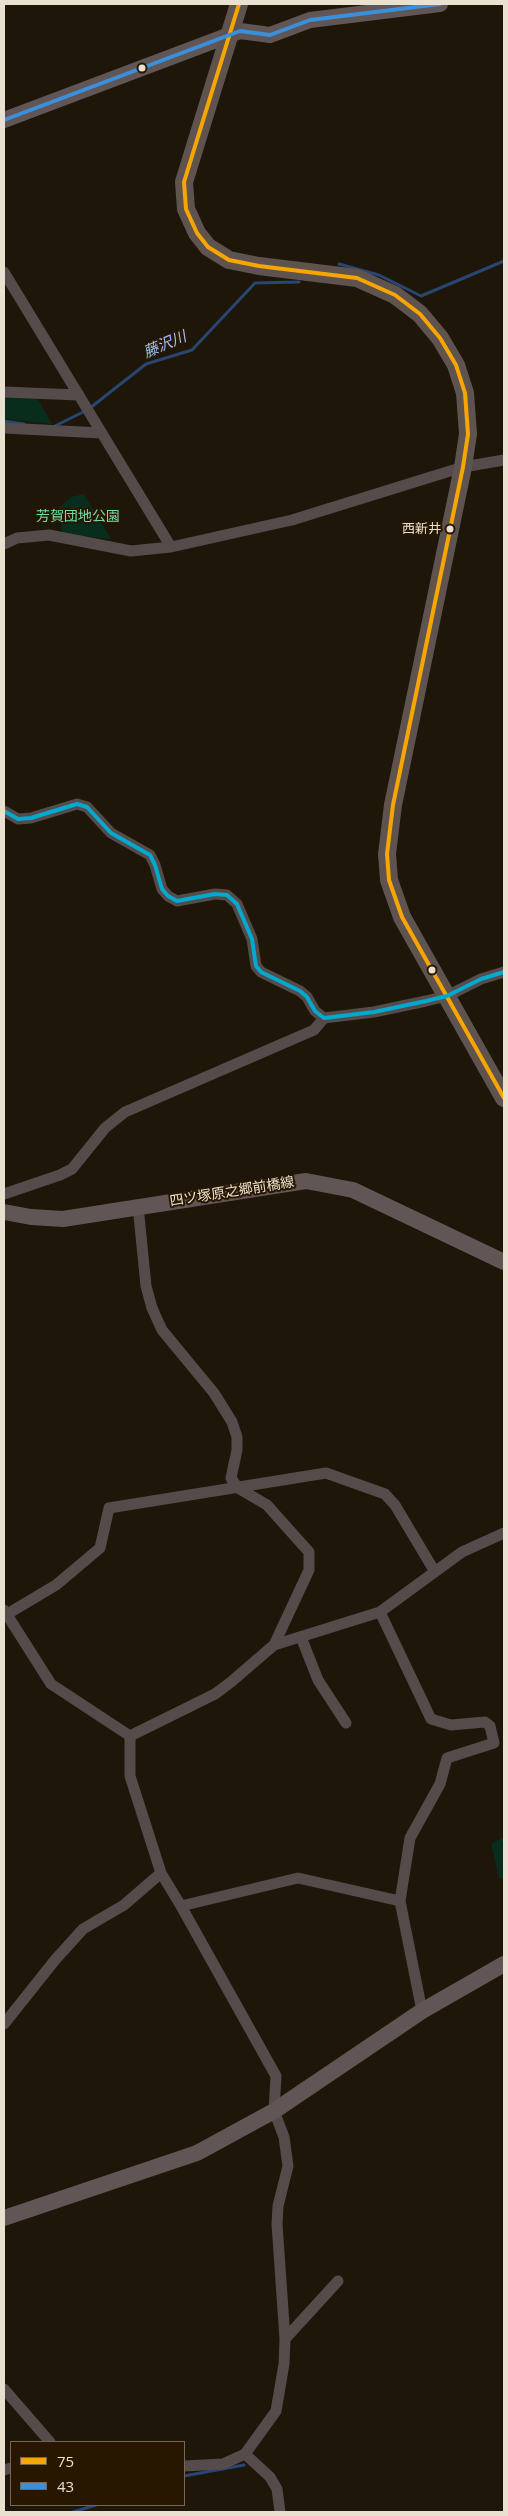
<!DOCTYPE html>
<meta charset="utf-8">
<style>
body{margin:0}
#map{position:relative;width:508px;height:2516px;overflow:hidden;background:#1e1609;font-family:"Open Sans",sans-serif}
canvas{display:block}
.frame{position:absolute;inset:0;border:5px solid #eae0cf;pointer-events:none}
.legend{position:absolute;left:10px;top:2441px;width:175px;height:65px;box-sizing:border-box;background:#271700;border:1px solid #756753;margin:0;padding:6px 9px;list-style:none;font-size:15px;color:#eae0cf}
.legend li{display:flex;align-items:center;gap:10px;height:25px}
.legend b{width:25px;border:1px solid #756753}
</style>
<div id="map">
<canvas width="508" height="2516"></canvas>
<div class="frame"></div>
<ul class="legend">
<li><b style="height:6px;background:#f7a600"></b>75</li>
<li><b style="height:6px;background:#3a90db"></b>43</li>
</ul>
</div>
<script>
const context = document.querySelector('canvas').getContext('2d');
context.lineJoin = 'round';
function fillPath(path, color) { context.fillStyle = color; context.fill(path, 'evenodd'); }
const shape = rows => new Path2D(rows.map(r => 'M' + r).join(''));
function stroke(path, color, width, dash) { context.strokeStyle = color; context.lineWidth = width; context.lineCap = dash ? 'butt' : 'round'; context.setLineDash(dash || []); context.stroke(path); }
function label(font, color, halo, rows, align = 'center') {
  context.font = font + ' "Open Sans","Noto Sans JP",sans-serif'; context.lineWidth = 4; context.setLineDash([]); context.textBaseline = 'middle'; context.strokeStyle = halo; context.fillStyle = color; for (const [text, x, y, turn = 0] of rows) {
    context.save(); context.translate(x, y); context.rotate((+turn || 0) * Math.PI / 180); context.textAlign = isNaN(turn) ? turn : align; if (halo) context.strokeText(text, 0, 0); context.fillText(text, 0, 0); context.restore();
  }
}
fillPath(shape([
 [4,397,37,398,52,424,4,419],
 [84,494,111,539,62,534,59,507,71,497],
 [504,1837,504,1879,499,1878,491,1844]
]), '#082d1d');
stroke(shape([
 [339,264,379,275,421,296,504,261],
 [90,408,146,364,192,350,255,283,299,282],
 [4,421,24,424],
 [53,427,85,411],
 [184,2476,244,2465],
 [73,2512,96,2505]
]), '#294571', 3);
stroke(shape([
 [4,272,171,547],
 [4,392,79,395],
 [4,428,101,433],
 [4,544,17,538,49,535,131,551,171,547,292,520,463,467,504,460],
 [4,811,18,819,31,818,77,804,87,807,111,833,150,855,155,865,162,889,168,896,177,901,215,894,227,895,237,904,252,939,256,966,261,972,300,991,307,997,315,1011,324,1018,374,1012,426,1001,447,996,481,979,504,972],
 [4,1194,60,1175,72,1169,105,1128,125,1112,314,1030,324,1018],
 [138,1206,146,1286,152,1308,162,1330,214,1393,232,1422,237,1437,237,1450,231,1478,238,1488,267,1505,309,1552,309,1570,274,1645],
 [4,1610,51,1684,130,1736],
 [380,1612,431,1719,451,1725,485,1722,490,1726,494,1743,447,1758,440,1784,410,1838,400,1901,422,2011],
 [4,1616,56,1585,100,1548,109,1508,326,1473,385,1494,395,1505,435,1572],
 [301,1637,318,1680,346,1723],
 [130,1736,130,1776,161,1873,181,1906,276,2076,274,2111,284,2137,288,2166,278,2206,277,2224,285,2339,284,2364,276,2411,245,2454,223,2464,184,2466],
 [130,1736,215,1694,231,1682,274,1645,380,1612,462,1552,504,1533],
 [181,1906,298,1878,400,1901],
 [4,2024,55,1960,83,1929,124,1905,161,1873],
 [285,2339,338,2281],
 [4,2389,50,2442],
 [245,2454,270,2477,277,2489,280,2512],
 [4,2470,11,2468]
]), '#544b4a', 11);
stroke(shape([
 [4,120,240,31,270,35,310,20,440,4],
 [4,1212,31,1217,63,1219,306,1181,353,1190,504,1262],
 [4,2218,197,2153,274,2111,422,2011,504,1964]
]), '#625555', 16);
stroke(shape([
 [239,4,184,182,186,209,197,233,208,247,229,260,259,266,357,278,395,295,420,314,440,338,456,365,465,393,468,434,463,467,393,805,387,854,389,880,402,917,504,1098]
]), '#5f5350', 18);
stroke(shape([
 [239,4,184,182,186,209,197,233,208,247,229,260,259,266,357,278,395,295,420,314,440,338,456,365,465,393,468,434,463,467,393,805,387,854,389,880,402,917,504,1098]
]), '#f7a600', 4);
stroke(shape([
 [4,120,240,31,270,35,310,20,440,4]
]), '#3a90db', 4);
stroke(shape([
 [4,811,18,819,31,818,77,804,87,807,111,833,150,855,155,865,162,889,168,896,177,901,215,894,227,895,237,904,252,939,256,966,261,972,300,991,307,997,315,1011,324,1018,374,1012,426,1001,447,996,481,979,504,972]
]), '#00a9ce', 4);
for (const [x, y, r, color] of [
 [142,68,4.5,"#eae0cf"],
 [450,529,4.5,"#eae0cf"],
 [432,970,4.5,"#eae0cf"]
]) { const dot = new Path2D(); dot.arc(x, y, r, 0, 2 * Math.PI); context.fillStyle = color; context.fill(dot); stroke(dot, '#271700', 2); }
label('13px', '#eae0cf', '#271700', [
 ["西新井",441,529]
], 'right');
label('14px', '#72dbac', '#271700', [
 ["芳賀団地公園",78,517]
]);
label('14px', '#eae0cf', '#271700', [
 ["四ツ塚原之郷前橋線",232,1192,-9]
]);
label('italic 15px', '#99c1fd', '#271700', [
 ["藤沢川",165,345,-23]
]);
</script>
